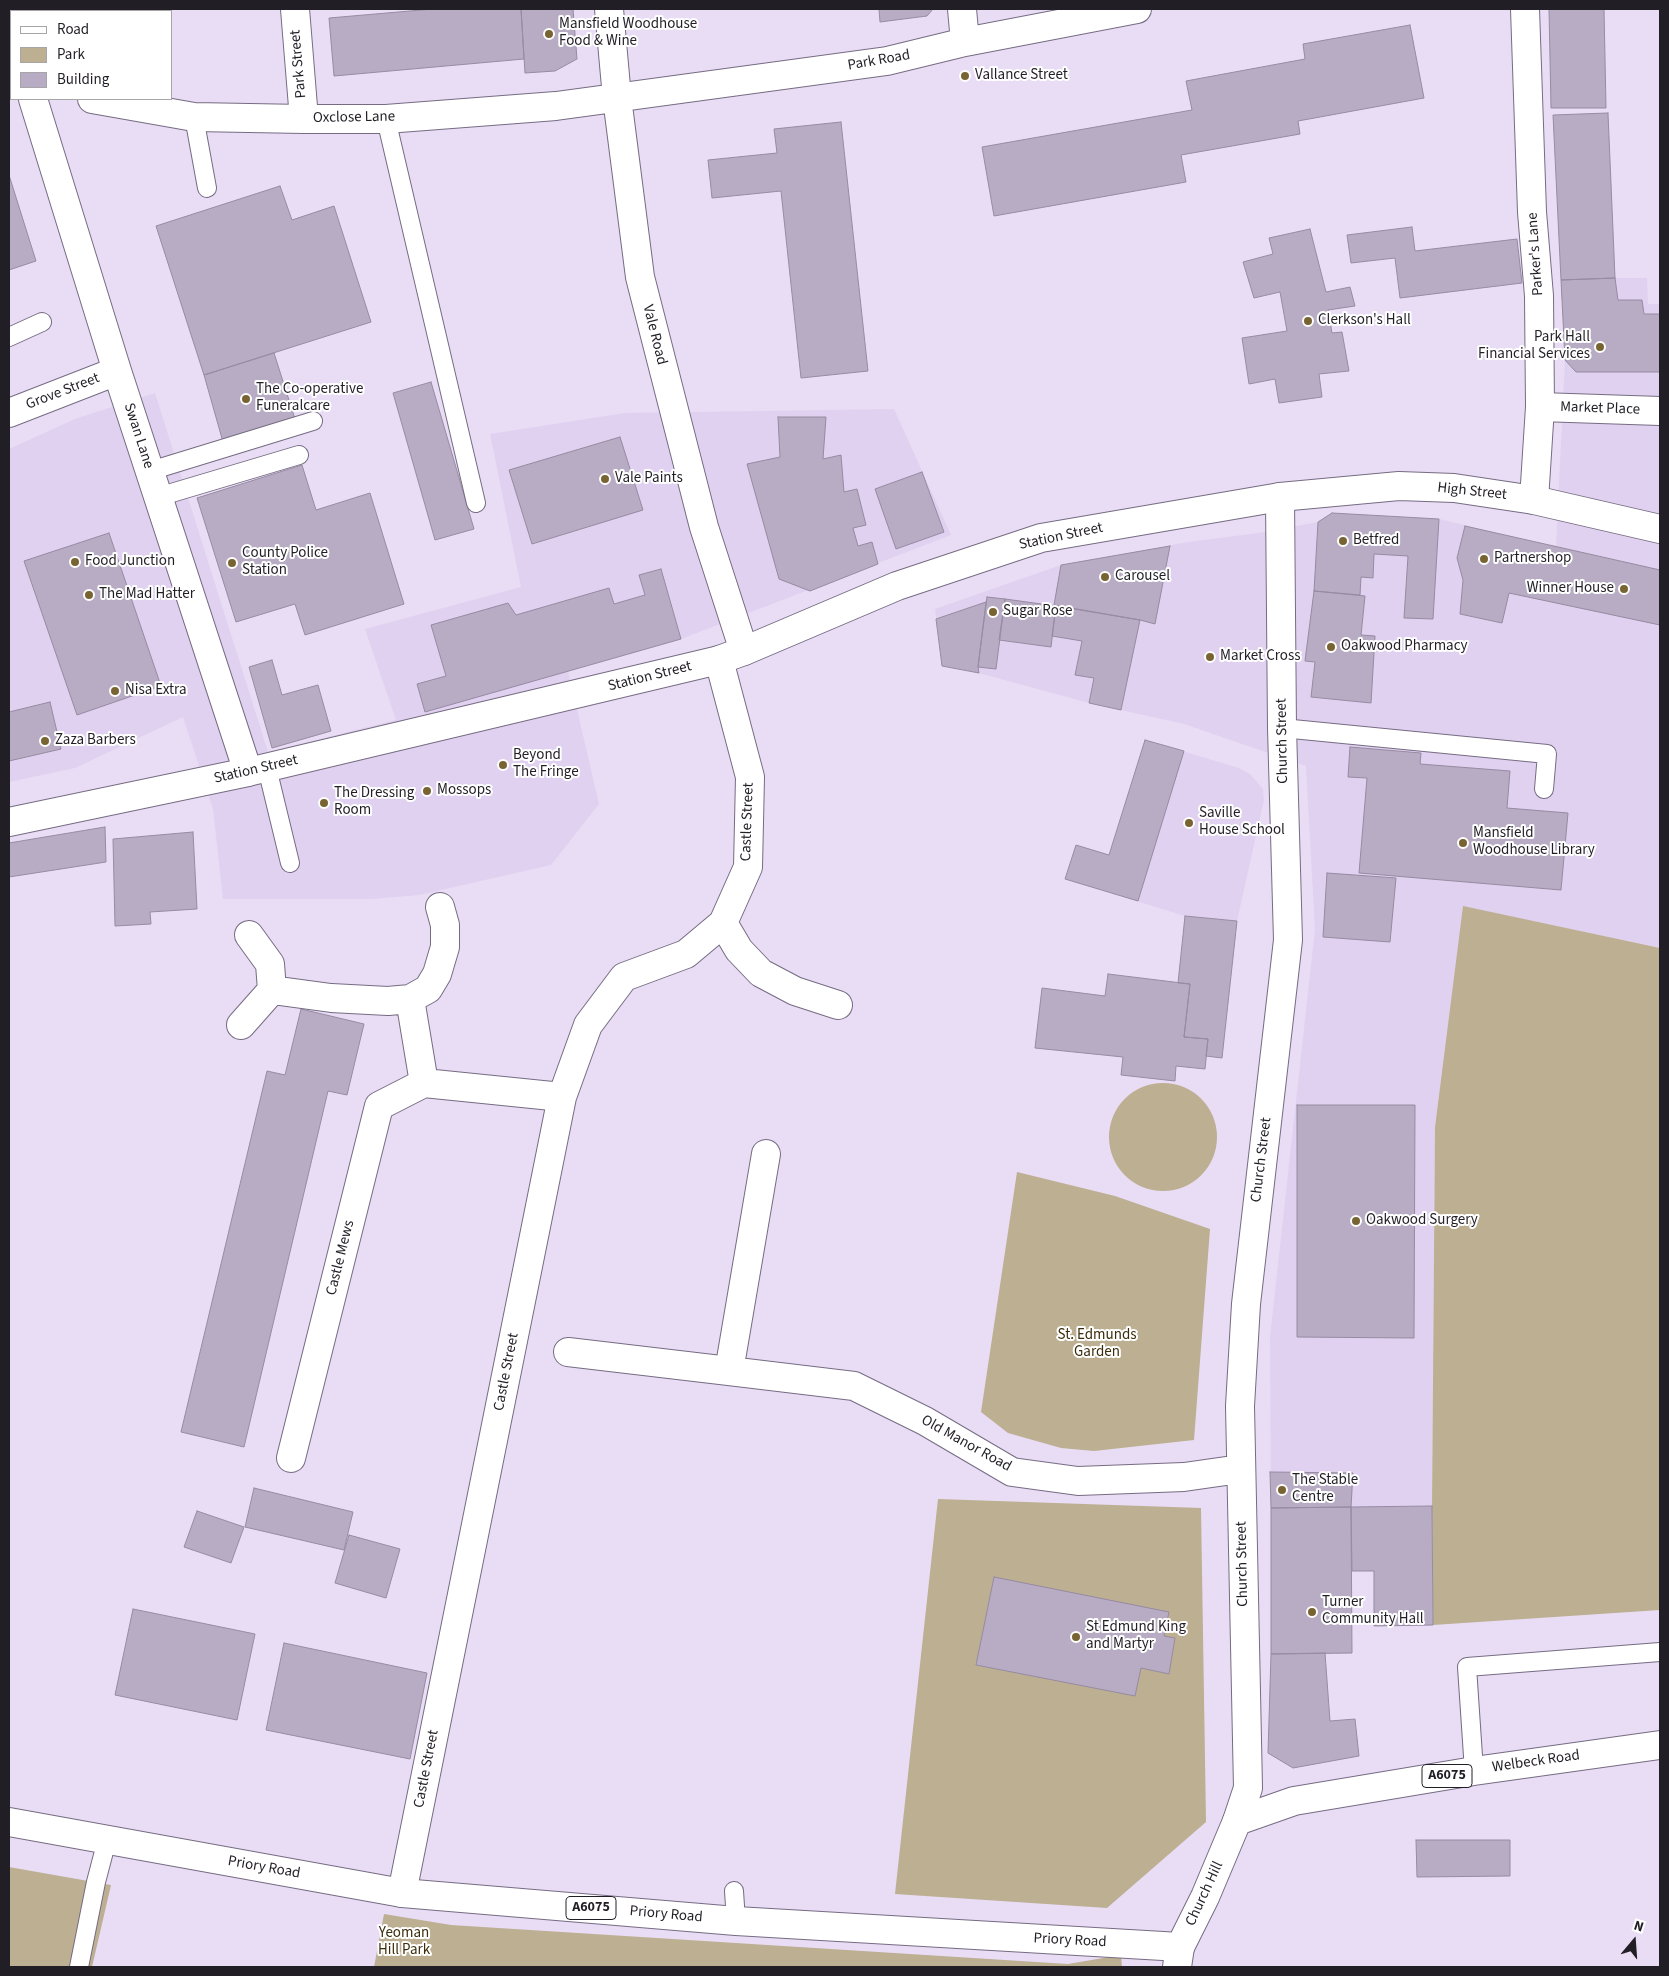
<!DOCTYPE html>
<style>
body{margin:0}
#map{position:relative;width:1669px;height:1976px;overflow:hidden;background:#e8ddf5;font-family:"Source Sans 3",sans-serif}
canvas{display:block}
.frame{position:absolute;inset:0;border:10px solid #221e26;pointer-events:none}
.legend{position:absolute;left:10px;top:10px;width:162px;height:90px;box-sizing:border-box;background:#fff;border:1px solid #a7a5a8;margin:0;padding:6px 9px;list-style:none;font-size:15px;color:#221e26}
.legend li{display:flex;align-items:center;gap:10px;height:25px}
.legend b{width:25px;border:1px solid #a7a5a8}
.north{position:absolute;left:1609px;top:1916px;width:50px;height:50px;-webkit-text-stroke:4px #fff;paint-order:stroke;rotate:18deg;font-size:14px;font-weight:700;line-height:20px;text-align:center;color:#221e26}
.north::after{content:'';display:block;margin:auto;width:18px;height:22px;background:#221e26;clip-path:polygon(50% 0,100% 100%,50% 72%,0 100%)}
</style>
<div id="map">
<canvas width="1669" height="1976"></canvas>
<div class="frame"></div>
<ul class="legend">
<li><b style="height:6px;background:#fff"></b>Road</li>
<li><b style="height:14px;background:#bdaf91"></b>Park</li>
<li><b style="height:14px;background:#b7acc3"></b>Building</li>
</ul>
<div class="north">N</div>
</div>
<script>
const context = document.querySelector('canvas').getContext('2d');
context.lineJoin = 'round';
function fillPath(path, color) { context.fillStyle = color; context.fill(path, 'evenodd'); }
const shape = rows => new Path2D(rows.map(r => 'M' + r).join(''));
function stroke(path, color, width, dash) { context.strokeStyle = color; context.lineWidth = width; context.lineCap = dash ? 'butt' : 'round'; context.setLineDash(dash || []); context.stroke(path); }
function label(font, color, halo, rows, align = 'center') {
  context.font = font + ' "Source Sans 3",sans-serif'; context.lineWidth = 4; context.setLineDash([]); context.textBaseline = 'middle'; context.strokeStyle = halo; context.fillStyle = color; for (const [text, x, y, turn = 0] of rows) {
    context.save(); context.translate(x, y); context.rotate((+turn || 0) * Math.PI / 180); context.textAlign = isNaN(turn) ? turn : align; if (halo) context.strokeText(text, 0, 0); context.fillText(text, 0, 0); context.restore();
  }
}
fillPath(shape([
 [1615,278,1647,278,1648,304,1660,304,1660,948,1463,907,1435,1127,1432,1506,1271,1508,1270,1337,1315,929,1306,766,1184,724,1089,703,979,673,942,666,935,609,1061,565,1188,542,1259,533,1318,522,1332,513,1439,519,1556,547,1565,360,1561,280],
 [155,393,268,752,396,720,365,629,521,587,490,434,625,413,894,409,951,535,681,639,568,671,599,804,551,865,419,895,371,899,223,899,213,809,183,717,75,768,9,782,9,449,75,419],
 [1145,740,1239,768,1250,774,1263,789,1264,800,1237,921,1185,916,1065,879,1076,845,1109,855]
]), '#e0d1f0');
fillPath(shape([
 [1463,906,1660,948,1660,1610,1433,1625,1432,1506,1435,1127],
 '1109 1137a54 54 0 1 1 108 0a54 54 0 1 1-108 0Z',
 [1017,1172,1115,1196,1210,1229,1194,1440,1094,1451,1061,1448,1008,1433,981,1412],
 [938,1499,1201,1508,1206,1822,1107,1908,895,1894],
 [9,1867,111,1885,92,1967,9,1967],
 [384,1914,451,1925,1068,1964,1121,1955,1122,1967,374,1967]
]), '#bdaf91');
const building = shape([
 [433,9,521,9,524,59,334,76,329,18,433,9],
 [521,9,573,9,577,59,555,71,525,73,521,9],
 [879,9,933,9,927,16,880,22,879,9],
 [1549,9,1604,9,1606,108,1551,108,1549,9],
 [1410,25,1424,98,1298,121,1300,134,1181,155,1186,182,994,216,982,147,1192,110,1186,81,1305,59,1303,44,1410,25],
 [1608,113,1615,278,1561,280,1553,115,1608,113],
 [841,122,868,371,801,378,781,191,712,198,708,160,777,153,774,129,841,122],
 [9,175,36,261,9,270,9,175],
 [280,186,292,220,334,206,371,322,204,375,156,226,280,186],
 [1412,227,1415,251,1517,239,1522,283,1400,298,1395,258,1351,263,1347,235,1412,227],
 [1310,229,1326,292,1350,287,1355,306,1328,310,1332,333,1342,332,1349,371,1319,374,1322,397,1279,403,1275,379,1249,384,1242,338,1287,331,1280,292,1254,298,1243,262,1273,254,1269,238,1310,229],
 [1615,278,1618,300,1642,300,1644,314,1660,314,1660,372,1576,372,1565,360,1561,280,1615,278],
 [274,353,295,419,223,442,204,375,274,353],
 [431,382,474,529,435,540,393,393,431,382],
 [778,417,826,417,823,459,841,455,844,492,857,489,866,525,853,528,858,546,872,542,878,564,810,591,779,579,747,464,780,457,778,417],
 [620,437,643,510,532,544,509,470,620,437],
 [302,465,316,510,370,493,404,604,305,635,295,604,236,622,197,498,302,465],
 [922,472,944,532,896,549,875,489,922,472],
 [1332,513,1439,519,1433,619,1404,618,1408,556,1374,554,1373,578,1361,577,1360,595,1314,591,1318,522,1332,513],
 [1465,526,1660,570,1660,625,1509,593,1502,623,1460,614,1463,580,1457,558,1465,526],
 [109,533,161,686,77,715,24,561,109,533],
 [1170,546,1155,624,1140,620,1054,605,1061,565,1170,546],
 [661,569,681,639,425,712,417,684,446,676,431,625,508,603,516,615,609,588,614,604,645,595,639,575,661,569],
 [1314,591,1365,596,1361,635,1375,636,1371,703,1311,697,1315,662,1305,661,1314,591],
 [987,597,1005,599,996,669,978,667,987,597],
 [1005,599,1056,606,1051,647,999,640,1005,599],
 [986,602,978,667,979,673,942,666,936,619,986,602],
 [1056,606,1140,620,1121,710,1089,703,1094,678,1075,675,1082,641,1052,636,1056,606],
 [272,660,282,695,318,685,331,731,272,748,249,667,272,660],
 [50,702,61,749,9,761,9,712,50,702],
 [1145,740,1184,751,1138,901,1065,879,1076,845,1109,855,1145,740],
 [1350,747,1421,753,1420,764,1510,771,1507,808,1568,813,1561,890,1359,873,1367,778,1348,777,1350,747],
 [105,827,106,862,9,877,9,843,105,827],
 [193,832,197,909,150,912,151,924,115,926,113,839,193,832],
 [1327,873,1396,878,1390,942,1323,937,1327,873],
 [1185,916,1237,921,1222,1058,1206,1056,1208,1039,1184,1037,1190,984,1178,983,1185,916],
 [1108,974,1190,984,1184,1037,1208,1039,1205,1069,1176,1066,1175,1081,1121,1075,1123,1057,1035,1048,1042,988,1105,996,1108,974],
 [301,1009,364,1024,347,1095,328,1091,244,1447,181,1432,267,1071,285,1075,301,1009],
 [1297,1105,1415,1105,1414,1338,1297,1337,1297,1105],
 [1270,1472,1353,1473,1351,1507,1271,1508,1270,1472],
 [254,1488,353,1512,344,1550,245,1527,254,1488],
 [1432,1506,1433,1625,1374,1626,1374,1571,1352,1571,1351,1507,1432,1506],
 [1351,1507,1352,1653,1271,1654,1271,1508,1351,1507],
 [197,1511,244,1527,231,1563,184,1547,197,1511],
 [349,1535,400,1549,386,1598,335,1583,349,1535],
 [994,1577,1169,1612,1164,1636,1175,1638,1169,1674,1141,1668,1135,1696,976,1665,994,1577],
 [133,1609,255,1634,237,1720,115,1695,133,1609],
 [284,1643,427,1673,410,1759,266,1730,284,1643],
 [1325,1653,1330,1721,1355,1719,1359,1756,1293,1768,1268,1753,1271,1654,1325,1653],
 [1416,1840,1510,1840,1510,1876,1417,1877,1416,1840]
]);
fillPath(building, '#b7acc3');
stroke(building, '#968ba2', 1);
const lane = shape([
 [194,117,207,188],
 [386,119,476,503],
 [9,337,42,322],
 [150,471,313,421],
 [158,497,299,455],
 [1282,728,1547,754,1544,789],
 [267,768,290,863],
 [1474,1771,1467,1667,1660,1652],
 [734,1891,736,1921],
 [79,1967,96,1882,107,1840]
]);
const street = shape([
 [295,9,304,119],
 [609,9,617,98,640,277,704,527,744,651],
 [962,9,965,42],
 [1525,9,1532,212,1539,296,1540,407,1534,500],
 [9,84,11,84],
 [33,99,117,371,248,772],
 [92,99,194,117,304,119,386,119,556,106,887,61,965,42,1137,9],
 [1540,407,1660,411],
 [9,413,117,371],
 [723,923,739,950,761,973,795,991,838,1005],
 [272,990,331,998,388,1001,410,999,428,989,437,974,445,947,445,925,440,907],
 [410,999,424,1083],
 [241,1025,272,990,270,964,249,935],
 [766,1154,729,1371,854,1386,925,1421,1012,1472,1078,1481,1184,1477,1240,1469],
 [568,1352,729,1371],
 [291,1458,379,1106,424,1083,562,1097],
 [1237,1821,1248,1788,1240,1406,1246,1304,1288,940,1282,728,1280,497],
 [402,1893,562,1097,588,1025,624,977,686,954,723,923,748,867,750,777,719,660]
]);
const secondary = shape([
 [9,822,248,772,719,660,744,651,897,586,1041,538,1280,497,1399,486,1454,488,1534,500,1660,529],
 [1177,1967,1180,1947]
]);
const primary = shape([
 [9,1822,402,1893,736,1921,1180,1947,1205,1897,1237,1821,1294,1801,1474,1771,1660,1745]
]);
stroke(lane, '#766c82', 20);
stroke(street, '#766c82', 30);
stroke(secondary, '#766c82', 30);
stroke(primary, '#766c82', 30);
stroke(lane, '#fff', 18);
stroke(street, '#fff', 28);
stroke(secondary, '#fff', 28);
stroke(primary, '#fff', 28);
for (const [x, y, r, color] of [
 [549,34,5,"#786332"],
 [965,76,5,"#786332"],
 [1308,321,5,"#786332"],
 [1600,347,5,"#786332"],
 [246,399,5,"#786332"],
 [605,479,5,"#786332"],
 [1343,541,5,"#786332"],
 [1484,559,5,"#786332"],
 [75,562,5,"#786332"],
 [232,563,5,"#786332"],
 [1105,577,5,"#786332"],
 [1624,589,5,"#786332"],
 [89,595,5,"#786332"],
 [993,612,5,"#786332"],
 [1331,647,5,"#786332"],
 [1210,657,5,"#786332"],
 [115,691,5,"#786332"],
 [45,741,5,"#786332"],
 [503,765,5,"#786332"],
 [427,791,5,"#786332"],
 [324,803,5,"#786332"],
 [1189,823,5,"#786332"],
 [1463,843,5,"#786332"],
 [1356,1221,5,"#786332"],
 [1282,1490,5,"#786332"],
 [1312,1612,5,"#786332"],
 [1076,1637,5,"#786332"]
]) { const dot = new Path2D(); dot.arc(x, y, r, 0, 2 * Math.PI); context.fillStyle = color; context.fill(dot); stroke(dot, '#fff', 2); }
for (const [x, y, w] of [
 [1447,1776,50],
 [591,1908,50]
]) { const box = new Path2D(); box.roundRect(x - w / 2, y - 11.5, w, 23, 4); context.fillStyle = '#fff'; context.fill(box); stroke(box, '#221e26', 1); }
label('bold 14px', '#221e26', null, [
 ["A6075",1447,1776],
 ["A6075",591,1908]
]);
label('15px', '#221e26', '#fff', [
 ["Mansfield Woodhouse",559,25],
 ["Food & Wine",559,42],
 ["Vallance Street",975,76],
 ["Clerkson's Hall",1318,321],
 ["Park Hall",1590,338,"right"],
 ["Financial Services",1590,355,"right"],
 ["The Co-operative",256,390],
 ["Funeralcare",256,407],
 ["Vale Paints",615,479],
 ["Betfred",1353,541],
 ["County Police",242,554],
 ["Station",242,571],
 ["Partnershop",1494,559],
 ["Food Junction",85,562],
 ["Carousel",1115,577],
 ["Winner House",1614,589,"right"],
 ["The Mad Hatter",99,595],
 ["Sugar Rose",1003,612],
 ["Oakwood Pharmacy",1341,647],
 ["Market Cross",1220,657],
 ["Nisa Extra",125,691],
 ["Zaza Barbers",55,741],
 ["Beyond",513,756],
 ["The Fringe",513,773],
 ["Mossops",437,791],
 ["The Dressing",334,794],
 ["Room",334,811],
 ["Saville",1199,814],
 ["House School",1199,831],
 ["Mansfield",1473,834],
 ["Woodhouse Library",1473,851],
 ["Oakwood Surgery",1366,1221],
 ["The Stable",1292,1481],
 ["Centre",1292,1498],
 ["Turner",1322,1603],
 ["Community Hall",1322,1620],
 ["St Edmund King",1086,1628],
 ["and Martyr",1086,1645]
], 'left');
label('15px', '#221e26', '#fff', [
 ["Park Road",879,61,-10],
 ["Park Street",299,64,-95],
 ["Oxclose Lane",354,118,-1],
 ["Parker's Lane",1536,254,-94],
 ["Vale Road",654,335,76],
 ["Grove Street",63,392,-21],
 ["Market Place",1600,409,2],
 ["Swan Lane",138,436,72],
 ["High Street",1472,492,6],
 ["Station Street",1061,537,-12],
 ["Station Street",650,677,-14],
 ["Church Street",1283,741,-91],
 ["Station Street",256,770,-13],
 ["Castle Street",748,822,-88],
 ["Church Street",1262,1160,-83],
 ["Castle Mews",341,1258,-76],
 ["Castle Street",507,1372,-79],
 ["Old Manor Road",966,1444,29],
 ["Church Street",1243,1564,-91],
 ["Welbeck Road",1536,1762,-8],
 ["Castle Street",427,1769,-79],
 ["Priory Road",264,1868,10],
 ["Church Hill",1205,1894,-65],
 ["Priory Road",666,1915,5],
 ["Priory Road",1070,1941,3]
]);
label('15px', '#3b2d0b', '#fff', [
 ["St. Edmunds",1097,1336],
 ["Garden",1097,1353],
 ["Yeoman",404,1934],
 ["Hill Park",404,1951]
]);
</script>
